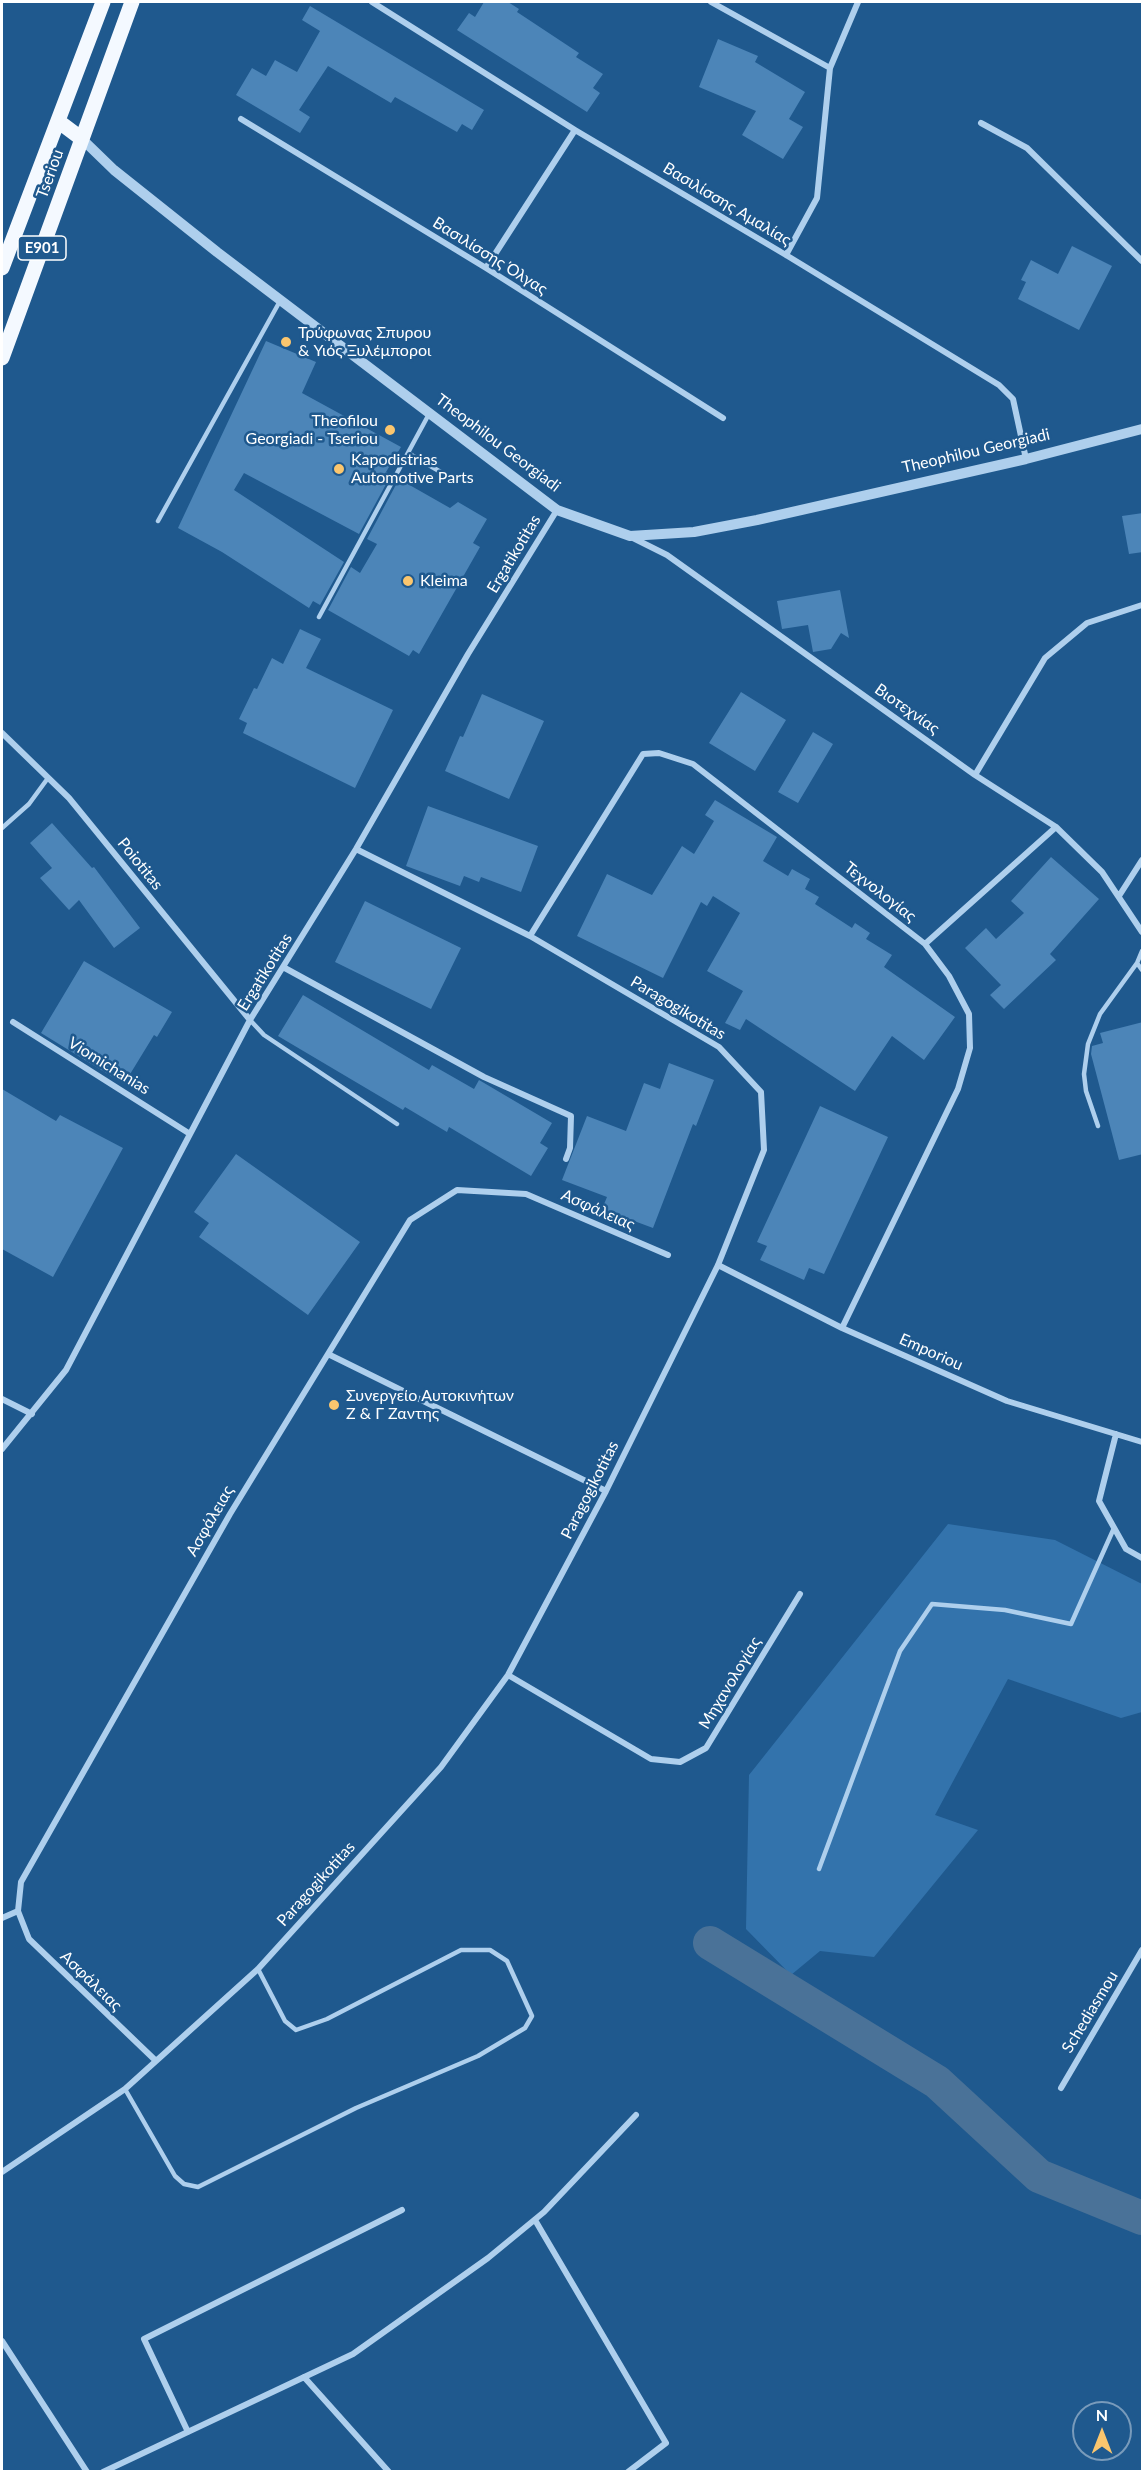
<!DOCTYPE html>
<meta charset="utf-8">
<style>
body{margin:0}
#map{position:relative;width:1144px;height:2473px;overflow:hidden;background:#1f598e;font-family:Lato,sans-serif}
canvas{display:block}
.frame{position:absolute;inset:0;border:3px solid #fff;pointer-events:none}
.north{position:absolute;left:1072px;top:2401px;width:60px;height:60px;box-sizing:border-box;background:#1f598e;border:2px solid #799bbb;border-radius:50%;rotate:0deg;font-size:16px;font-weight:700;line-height:24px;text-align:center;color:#fff}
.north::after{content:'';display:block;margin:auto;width:21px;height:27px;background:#fbc66e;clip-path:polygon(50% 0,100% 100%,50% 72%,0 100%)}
</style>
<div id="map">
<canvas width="1144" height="2473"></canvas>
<div class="frame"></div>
<div class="north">N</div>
</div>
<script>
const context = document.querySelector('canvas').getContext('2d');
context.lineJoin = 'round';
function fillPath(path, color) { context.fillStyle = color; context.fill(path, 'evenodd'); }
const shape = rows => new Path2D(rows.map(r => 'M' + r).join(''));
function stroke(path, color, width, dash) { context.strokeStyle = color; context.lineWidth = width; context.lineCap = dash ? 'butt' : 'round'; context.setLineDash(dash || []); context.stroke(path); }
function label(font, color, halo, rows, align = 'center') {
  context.font = font + ' Lato,sans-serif'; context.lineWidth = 5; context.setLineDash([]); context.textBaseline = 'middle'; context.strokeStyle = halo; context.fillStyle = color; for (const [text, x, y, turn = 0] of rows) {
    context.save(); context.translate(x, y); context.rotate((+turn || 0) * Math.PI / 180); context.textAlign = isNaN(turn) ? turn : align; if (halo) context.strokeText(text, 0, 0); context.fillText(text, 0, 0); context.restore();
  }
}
fillPath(shape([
 [948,1524,1055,1540,1142,1584,1142,1712,1121,1718,1008,1679,935,1815,978,1830,874,1957,820,1951,791,1975,746,1929,749,1775]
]), '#3373ac');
stroke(shape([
 [710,1943,937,2082,1039,2176,1142,2218]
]), '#4a7298', 34);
fillPath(shape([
 [484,2,508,2,519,9,517,12,579,53,576,57,603,74,593,88,600,93,587,112,457,30,469,13,475,17],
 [310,6,484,110,472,130,462,124,457,132,395,97,391,103,328,66,299,110,310,117,300,133,236,95,252,68,266,76,275,60,297,72,320,31,302,20],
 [718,39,758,56,755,62,805,92,789,119,803,127,783,159,742,135,756,111,699,87],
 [1072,246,1112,266,1079,330,1018,299,1026,282,1021,280,1031,260,1058,274],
 [266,341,316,362,302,393,401,447,386,472,391,475,359,534,244,473,234,490,344,562,320,605,313,601,309,608,222,552,178,528],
 [399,479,450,508,458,502,487,519,473,543,480,547,419,654,413,650,409,656,328,610,351,567,360,573,377,544,367,539],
 [1143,513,1143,552,1129,554,1122,516],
 [840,590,849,638,841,633,831,649,813,652,808,625,782,629,777,601],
 [300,629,321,639,306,668,393,710,355,788,243,733,247,723,239,719,254,688,257,689,272,658,283,664],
 [741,692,786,720,755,771,709,743],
 [482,694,544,721,509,799,445,771,460,736,463,737],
 [813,732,833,744,798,803,778,792],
 [715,800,777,837,763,861,788,876,792,869,810,879,805,889,819,897,815,904,852,928,855,923,870,933,866,939,892,955,884,967,955,1017,924,1060,892,1036,855,1091,746,1019,740,1030,725,1023,743,991,707,971,740,913,713,896,707,906,701,902,663,978,577,936,607,874,652,895,682,846,694,854,714,821,705,815],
 [428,806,538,846,521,892,481,877,479,882,464,876,460,886,406,866],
 [52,823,92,868,94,867,140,928,114,948,79,900,69,910,40,878,52,868,30,843],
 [1051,857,1099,899,1050,954,1056,960,1004,1009,990,995,1001,985,965,948,986,928,996,939,1024,913,1011,901],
 [365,901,461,948,431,1009,335,962],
 [84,961,172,1012,157,1037,154,1035,124,1084,41,1033],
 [303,995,429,1070,432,1065,474,1089,479,1080,552,1123,540,1143,548,1148,531,1176,449,1127,447,1132,405,1107,403,1110,278,1036],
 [1143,1022,1143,1154,1119,1160,1091,1054,1092,1046,1103,1043,1100,1033],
 [669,1063,714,1080,696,1126,693,1124,653,1228,602,1209,607,1197,562,1180,587,1116,626,1131,644,1083,660,1089],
 [2,1089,56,1121,60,1115,123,1148,53,1277,2,1249],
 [820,1106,888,1137,824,1274,809,1268,804,1280,760,1260,767,1246,757,1242],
 [236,1154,360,1242,308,1315,199,1237,209,1223,194,1212]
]), '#4c85b8');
stroke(shape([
 [408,453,451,478],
 [158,521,280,301],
 [319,617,429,414],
 [2,828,29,804,48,778],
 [1137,963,1142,970],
 [250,1020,264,1035,397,1124],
 [1098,1126,1086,1091,1084,1074,1088,1044,1100,1014,1137,963,1142,951],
 [819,1869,900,1651,932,1604,1005,1610,1071,1624,1114,1528],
 [125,2089,175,2176,184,2184,198,2187,356,2108,478,2056,525,2028,532,2016,507,1961,490,1950,461,1950,327,2019,296,2030,285,2021,258,1969]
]), '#aecfed', 4.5);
stroke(shape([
 [372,2,575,130,786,255,999,385,1013,399,1026,459],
 [711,2,830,68],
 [241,119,486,268,723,418],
 [981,123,1027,148,1142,261],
 [786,255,817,198,830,68,858,2],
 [486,268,575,130],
 [633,538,667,555,975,775,1056,827,1102,872,1142,932],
 [2,733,69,798,250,1020],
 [975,775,1045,658,1087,623,1142,605],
 [1119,896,1142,860],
 [530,936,643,754,659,753,693,764,925,944,949,976,969,1014,970,1048,958,1089,842,1328],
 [925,944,1056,827],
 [283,967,484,1077,571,1116,570,1148,566,1159],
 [13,1022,190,1134],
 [718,1265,842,1328,1007,1401,1142,1442],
 [328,1354,606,1491],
 [2,1399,32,1414],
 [1116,1434,1099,1501,1126,1549,1142,1558],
 [2,1449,66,1370,250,1020,356,849,468,654,557,510],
 [508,1675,651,1759,680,1762,706,1748,800,1594],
 [2,1918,18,1911],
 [155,2060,29,1939,18,1911,21,1882,230,1514,410,1220,457,1190,526,1194,668,1255],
 [1061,2088,1142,1950],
 [2,2172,125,2089,258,1969,441,1767,508,1675,606,1491,718,1265,764,1150,761,1092,719,1047,530,936,356,849],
 [535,2220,666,2443,628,2472],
 [2,2341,87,2472],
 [304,2377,389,2472],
 [188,2432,144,2339,402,2210],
 [103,2472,353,2354,488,2258,544,2212,636,2115]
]), '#aecfed', 6);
stroke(shape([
 [82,139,114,170,217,252,557,510,630,536,694,532,757,520,1026,459,1142,429]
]), '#aecfed', 10);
stroke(shape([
 [58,121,82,139],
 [2,268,103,2],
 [2,358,132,2]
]), '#f4f9ff', 15);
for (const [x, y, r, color] of [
 [286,342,6,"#fbc66e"],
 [390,430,6,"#fbc66e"],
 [339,469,6,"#fbc66e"],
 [408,581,6,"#fbc66e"],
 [334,1405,6,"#fbc66e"]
]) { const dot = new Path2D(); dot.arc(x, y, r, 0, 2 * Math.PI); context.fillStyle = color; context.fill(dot); stroke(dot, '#1f598e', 2); }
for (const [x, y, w] of [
 [42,248,48]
]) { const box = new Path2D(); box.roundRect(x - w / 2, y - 12, w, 24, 4.5); context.fillStyle = '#1f598e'; context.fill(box); stroke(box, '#fff', 1.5); }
label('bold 15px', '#fff', null, [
 ["E901",42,248]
]);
label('16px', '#fff', '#1f598e', [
 ["Tseriou",50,174,-70],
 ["Βασιλίσσης Αμαλίας",727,204,31],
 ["Βασιλίσσης Όλγας",490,256,32],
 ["Theophilou Georgiadi",498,443,37],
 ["Theophilou Georgiadi",976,451,-13],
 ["Ergatikotitas",514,554,-59],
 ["Βιοτεχνίας",907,709,35],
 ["Poiotitas",140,864,51],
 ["Τεχνολογίας",880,892,38],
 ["Ergatikotitas",265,972,-58],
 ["Paragogikotitas",678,1008,31],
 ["Viomichanias",109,1066,32],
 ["Ασφάλειας",598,1210,24],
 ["Emporiou",931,1352,24],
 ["Paragogikotitas",590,1490,-63],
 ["Ασφάλειας",210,1521,-60],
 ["Μηχανολογίας",730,1683,-59],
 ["Paragogikotitas",316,1884,-48],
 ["Ασφάλειας",91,1981,44],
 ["Schediasmou",1090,2012,-59]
]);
label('16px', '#fff', '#1f598e', [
 ["Τρύφωνας Σπυρου",298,333],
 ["& Υιός Ξυλέμποροι",298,351],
 ["Theofilou",378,421,"right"],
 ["Georgiadi - Tseriou",378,439,"right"],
 ["Kapodistrias",351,460],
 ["Automotive Parts",351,478],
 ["Kleima",420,581],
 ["Συνεργείο Αυτοκινήτων",346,1396],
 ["Ζ & Γ Ζαντης",346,1414]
], 'left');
</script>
